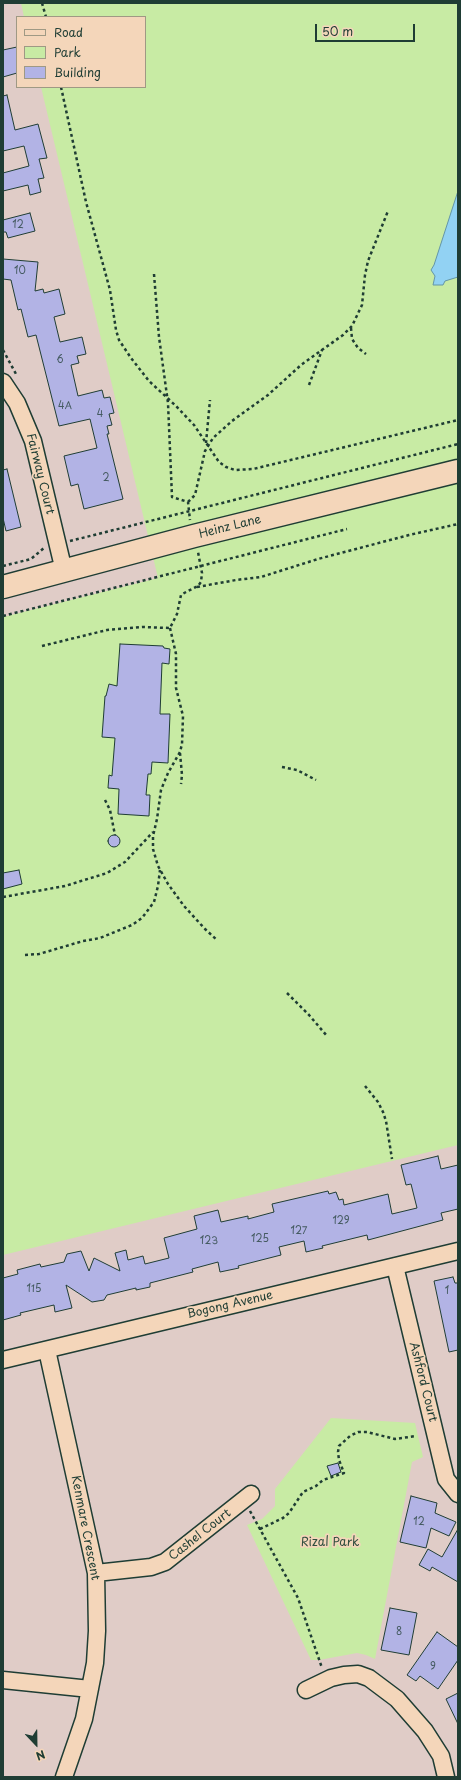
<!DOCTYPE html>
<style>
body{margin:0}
#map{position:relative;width:461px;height:1780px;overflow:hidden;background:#e0ccc7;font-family:"Playpen Sans",sans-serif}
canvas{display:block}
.frame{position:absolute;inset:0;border:4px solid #1f3d34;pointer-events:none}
.legend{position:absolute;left:16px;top:16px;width:130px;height:72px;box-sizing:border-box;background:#f4d6ba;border:1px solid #9f9984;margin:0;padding:5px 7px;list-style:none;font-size:12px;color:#1f3d34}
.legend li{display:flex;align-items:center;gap:8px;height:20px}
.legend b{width:20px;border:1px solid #9f9984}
.north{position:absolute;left:16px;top:1724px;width:40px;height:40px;-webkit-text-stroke:3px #f4d6ba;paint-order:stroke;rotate:158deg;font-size:11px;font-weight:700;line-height:16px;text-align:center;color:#1f3d34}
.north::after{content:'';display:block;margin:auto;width:14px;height:18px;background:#1f3d34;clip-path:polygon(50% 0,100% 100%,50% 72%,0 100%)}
.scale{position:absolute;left:315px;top:24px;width:100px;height:18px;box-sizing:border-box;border:2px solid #1f3d34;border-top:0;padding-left:5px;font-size:12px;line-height:14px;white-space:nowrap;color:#1f3d34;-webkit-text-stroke:3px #f4d6ba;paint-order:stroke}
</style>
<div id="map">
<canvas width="461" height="1780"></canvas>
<div class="frame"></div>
<ul class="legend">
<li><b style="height:5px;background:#f4d6ba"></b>Road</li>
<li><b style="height:11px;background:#c8eba4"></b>Park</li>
<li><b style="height:11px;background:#b2b3e5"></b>Building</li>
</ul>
<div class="north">N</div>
<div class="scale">50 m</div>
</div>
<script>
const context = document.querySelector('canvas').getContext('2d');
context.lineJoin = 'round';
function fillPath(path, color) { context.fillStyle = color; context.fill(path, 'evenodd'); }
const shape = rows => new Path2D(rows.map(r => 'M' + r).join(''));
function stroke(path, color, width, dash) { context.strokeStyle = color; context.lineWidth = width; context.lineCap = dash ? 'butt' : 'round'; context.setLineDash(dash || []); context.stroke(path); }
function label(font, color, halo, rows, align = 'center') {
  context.font = font + ' "Playpen Sans",sans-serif'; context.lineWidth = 3.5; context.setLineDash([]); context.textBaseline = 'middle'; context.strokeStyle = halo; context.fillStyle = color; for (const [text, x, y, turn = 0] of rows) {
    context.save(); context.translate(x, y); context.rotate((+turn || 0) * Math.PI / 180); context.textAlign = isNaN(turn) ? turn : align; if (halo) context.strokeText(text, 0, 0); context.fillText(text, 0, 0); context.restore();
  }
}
fillPath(shape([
 [21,3,458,3,458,1145,3,1255,3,617,158,578,41,87,145,87,145,17,24,17],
 [331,1418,415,1423,423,1457,412,1462,375,1659,366,1655,357,1653,319,1660,311,1660,247,1525,262,1519,275,1506,275,1489]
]), '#c8eba4');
const water = shape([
 [458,191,458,277,445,281,443,285,433,285,435,276,431,270,434,265,458,191]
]);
fillPath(water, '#92d2f3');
stroke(water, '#6496a7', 1);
const building = shape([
 [17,47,17,73,3,77,3,50,17,47],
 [7,95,15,130,38,124,47,158,39,159,44,178,38,179,41,192,30,195,28,185,3,191,3,173,29,166,24,146,3,151,3,96,7,95],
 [30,213,35,231,8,238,6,232,3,232,3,220,30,213],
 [3,259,38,262,35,291,43,289,44,293,59,289,65,314,54,317,60,342,82,337,86,354,77,356,79,363,71,365,78,396,102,390,104,398,110,397,114,413,109,414,112,425,107,426,109,434,107,434,123,499,84,509,78,484,71,486,64,456,97,448,90,419,59,426,36,335,28,337,21,309,18,310,11,280,3,279,3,259],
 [7,469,21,527,6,531,3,518,3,470,7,469],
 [120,644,163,646,164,648,170,649,169,664,162,663,160,714,170,714,168,763,152,762,151,774,148,774,146,795,150,795,149,816,118,814,119,789,108,788,109,775,112,776,115,738,102,737,105,696,106,696,109,684,117,686,120,644],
 '108 841a6 6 0 1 1 12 0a6 6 0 1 1-12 0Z',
 [19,870,22,884,3,889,3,873,19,870],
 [438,1156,441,1169,458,1165,458,1209,441,1213,443,1220,368,1240,367,1235,322,1246,323,1248,306,1252,304,1241,279,1247,281,1255,238,1266,239,1268,220,1272,218,1262,192,1269,193,1272,150,1283,150,1287,136,1290,136,1288,107,1295,104,1300,92,1302,66,1285,72,1308,55,1312,54,1305,20,1313,21,1315,3,1320,3,1278,18,1274,17,1270,40,1264,41,1267,64,1262,67,1254,81,1251,89,1271,94,1258,120,1271,115,1253,126,1250,128,1260,143,1256,145,1264,169,1258,164,1238,197,1229,194,1216,218,1210,221,1222,248,1216,248,1219,274,1212,272,1204,328,1191,329,1194,336,1192,339,1200,343,1199,344,1205,388,1194,392,1214,417,1208,411,1184,406,1185,401,1165,438,1156],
 [453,1277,455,1283,458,1283,458,1350,449,1352,434,1281,453,1277],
 [338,1463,341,1472,331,1476,327,1466,338,1463],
 [411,1496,437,1503,435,1513,456,1522,449,1536,431,1528,426,1548,400,1542,411,1496],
 [458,1529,458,1582,432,1567,430,1571,419,1565,428,1549,442,1557,458,1529],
 [390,1608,417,1613,409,1655,381,1650,390,1608],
 [437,1632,458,1647,458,1660,438,1689,420,1676,416,1681,407,1675,437,1632],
 [458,1693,458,1724,446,1699,458,1693]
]);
fillPath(building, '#b2b3e5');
stroke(building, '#1f3d34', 1);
const street = shape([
 [3,382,17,403,33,441,64,571],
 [395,1266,446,1479,458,1494],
 [47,1350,96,1573,97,1631,95,1663,84,1719,64,1777],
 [3,1360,458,1251],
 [96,1573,151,1567,165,1562,251,1494],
 [3,1680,90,1689],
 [306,1690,331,1678,344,1675,358,1674,369,1678,397,1699,425,1731,441,1756,446,1777]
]);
const secondary = shape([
 [3,587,194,536,458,471]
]);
stroke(street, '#1f3d34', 19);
stroke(secondary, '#1f3d34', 25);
stroke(shape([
 [42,3,46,17],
 [61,87,86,202,110,290,116,330,119,340,131,358,149,381,176,406,194,425,219,462,226,467,235,470,253,469,458,420],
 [154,274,159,337,168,403,172,497,188,502,190,520],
 [351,328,352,339,358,348,366,354],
 [3,350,16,374],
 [309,385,322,350],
 [206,443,210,400],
 [188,502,195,495,205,451,213,438,232,421,268,395,301,365,343,335,352,326,362,305,365,275,368,261,388,211],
 [70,541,458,444],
 [3,566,31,559,44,548],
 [197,587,236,580,261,577,318,559,409,535,458,524],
 [3,616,347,529],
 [170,628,176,654,176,688,183,716,182,744,180,752,168,773,161,790,157,819,153,836,153,849,158,866,168,884,184,906,205,929,217,940],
 [42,646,107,630,142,627,170,628,177,614,181,595,186,592,198,586,201,582,202,573,198,552],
 [180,753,182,775,181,784],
 [282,767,297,770,316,780],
 [105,800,110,810,115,835],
 [3,897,65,886,107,873,125,862,153,832],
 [25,955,39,954,83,941,100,938,132,925,142,918,154,902,158,886,160,870],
 [287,993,309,1015,327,1036],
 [365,1086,378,1102,383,1112,386,1121,392,1159],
 [250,1511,298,1598,322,1668],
 [260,1529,283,1518,289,1513,303,1492,316,1486,323,1480,344,1473,339,1460,338,1452,339,1446,350,1436,358,1432,367,1432,395,1439,416,1436]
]), '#1f3d34', 2.5, [3, 3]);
stroke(street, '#f4d6ba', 16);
stroke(secondary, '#f4d6ba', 22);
label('10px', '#445a60', null, [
 ["12",18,225],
 ["10",20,271],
 ["6",60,360],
 ["4A",65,406],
 ["4",100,414],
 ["2",106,478],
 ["129",341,1221],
 ["127",299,1231],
 ["125",260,1239],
 ["123",209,1241],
 ["115",34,1289],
 ["1",447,1291],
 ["12",419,1522],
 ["8",399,1632],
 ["9",433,1667]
]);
label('12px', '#1f3d34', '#f4d6ba', [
 ["Fairway Court",40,474,76],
 ["Heinz Lane",230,527,-14],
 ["Bogong Avenue",230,1305,-13],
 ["Ashford Court",423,1382,76],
 ["Kenmare Crescent",85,1528,79],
 ["Cashel Court",200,1535,-38]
]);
label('12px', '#304e3f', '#f4d6ba', [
 ["Rizal Park",330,1543]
]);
</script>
